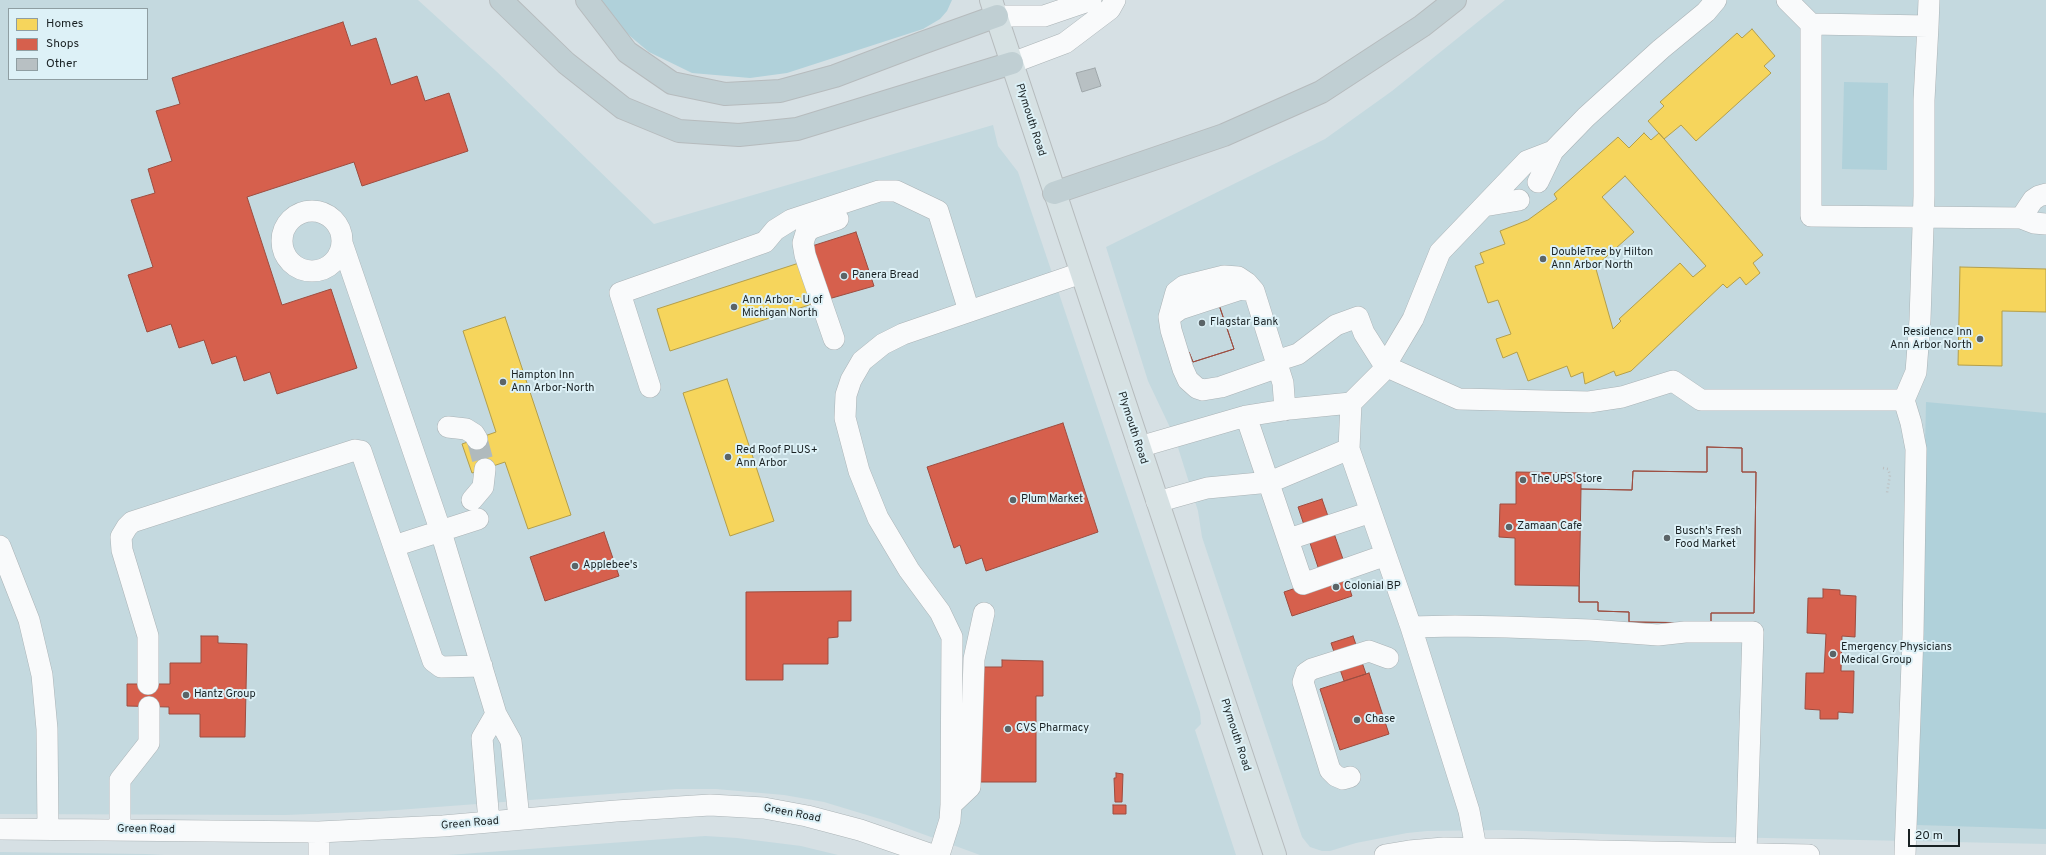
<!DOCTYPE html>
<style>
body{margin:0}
#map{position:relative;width:2046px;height:855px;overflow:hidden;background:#d6e0e4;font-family:Overpass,sans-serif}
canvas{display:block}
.legend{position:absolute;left:8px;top:8px;width:140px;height:72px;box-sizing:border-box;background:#ddf1f7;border:1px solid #8f9ea2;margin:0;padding:5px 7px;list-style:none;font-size:12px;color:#192123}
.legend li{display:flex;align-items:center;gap:8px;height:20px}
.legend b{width:20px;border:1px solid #8f9ea2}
.scale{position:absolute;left:1908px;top:829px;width:52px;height:18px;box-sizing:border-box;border:2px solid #192123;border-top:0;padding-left:5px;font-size:12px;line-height:14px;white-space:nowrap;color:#192123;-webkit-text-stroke:3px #ddf1f7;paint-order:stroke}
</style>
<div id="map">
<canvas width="2046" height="855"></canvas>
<ul class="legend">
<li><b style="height:11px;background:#f6d55c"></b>Homes</li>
<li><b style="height:11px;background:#d6604d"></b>Shops</li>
<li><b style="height:11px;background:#b8c0c3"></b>Other</li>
</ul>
<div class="scale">20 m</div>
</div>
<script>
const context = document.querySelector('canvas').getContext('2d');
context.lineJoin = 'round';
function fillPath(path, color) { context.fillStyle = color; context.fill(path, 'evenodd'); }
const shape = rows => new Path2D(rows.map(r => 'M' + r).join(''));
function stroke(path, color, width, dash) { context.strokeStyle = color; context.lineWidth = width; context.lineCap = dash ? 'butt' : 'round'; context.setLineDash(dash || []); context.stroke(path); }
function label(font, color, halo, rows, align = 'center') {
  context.font = font + ' Overpass,sans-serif'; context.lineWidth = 4; context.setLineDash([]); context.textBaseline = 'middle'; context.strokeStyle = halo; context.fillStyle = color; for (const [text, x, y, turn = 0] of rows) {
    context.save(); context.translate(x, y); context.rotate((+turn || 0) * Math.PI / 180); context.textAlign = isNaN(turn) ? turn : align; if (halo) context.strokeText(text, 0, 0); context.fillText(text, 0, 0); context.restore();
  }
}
fillPath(shape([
 [0,0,418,0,496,71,654,224,993,125,998,146,1018,172,1200,712,1201,724,1195,730,1236,855,980,855,890,822,824,802,784,795,716,789,676,789,384,811,286,815,0,814],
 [9,9,147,9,147,79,9,79],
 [1505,0,2046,0,2046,844,1627,835,1502,830,1427,831,1407,833,1356,843,1330,851,1322,851,1310,847,1302,837,1202,537,1198,511,1175,438,1148,381,1106,247,1325,139,1392,91],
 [705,836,737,838,801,846,838,855,448,855],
 [0,852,146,854,164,855,0,855]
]), '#c4d9df');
fillPath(shape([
 [599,0,952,0,947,11,940,19,923,29,787,73,750,78,692,73,649,52,605,15],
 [1844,82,1888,83,1887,170,1842,169],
 [1926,402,2046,413,2046,829,1917,825]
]), '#b0d1da');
const homes = shape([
 [1752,29,1775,56,1764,66,1771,73,1696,141,1681,125,1664,139,1648,121,1664,106,1660,102,1737,33,1742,38,1752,29],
 [1644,133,1651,140,1659,133,1763,255,1753,263,1760,273,1746,285,1740,277,1727,288,1723,284,1631,371,1616,376,1614,371,1585,384,1583,372,1571,377,1567,366,1528,381,1517,352,1503,358,1496,339,1511,334,1498,300,1488,303,1475,266,1484,263,1480,253,1505,244,1500,231,1528,220,1557,199,1554,194,1618,137,1629,148,1644,133],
 [1625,176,1706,266,1693,277,1680,263,1619,319,1621,321,1613,329,1594,262,1597,265,1634,232,1602,197,1625,176],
 [799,263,812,304,670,351,657,309,799,263],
 [1960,267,2046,269,2046,312,2002,311,2002,366,1958,365,1960,267],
 [505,317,571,515,528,529,505,462,472,473,462,444,496,432,463,331,505,317],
 [727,379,774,521,730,536,683,393,727,379]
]);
fillPath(homes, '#f6d55c');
stroke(homes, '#b49f4b', 1);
const shops = shape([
 [343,22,351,46,376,38,391,85,417,76,425,101,449,93,468,151,362,186,354,162,247,197,282,305,331,289,357,368,277,394,270,372,244,381,236,356,212,364,204,340,179,348,171,324,147,332,128,275,153,267,131,200,155,193,148,169,172,161,156,111,180,104,172,78,343,22],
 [856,232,874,286,825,300,812,246,856,232],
 [1212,284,1234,349,1193,362,1189,352,1184,354,1177,318,1212,284],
 [1219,305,1234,349,1193,362,1189,352,1184,354,1177,318,1219,305],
 [1063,423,1098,532,986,571,982,558,966,564,960,545,954,548,927,467,1063,423],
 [1707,447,1742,448,1742,472,1756,472,1754,613,1711,613,1711,623,1629,622,1629,612,1598,611,1598,602,1579,602,1579,586,1515,585,1515,538,1499,537,1500,504,1516,504,1516,472,1581,473,1581,489,1632,490,1633,471,1707,472,1707,447],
 [1707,447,1742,448,1742,472,1756,472,1754,613,1711,613,1711,623,1629,622,1629,612,1598,611,1598,602,1579,602,1581,489,1632,490,1633,471,1707,472,1707,447],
 [1322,499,1344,562,1319,570,1298,507,1322,499],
 [604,532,619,576,545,601,530,557,604,532],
 [1344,572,1352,596,1292,616,1284,592,1344,572],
 [1823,589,1840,590,1840,595,1856,596,1855,637,1842,636,1841,671,1854,671,1853,713,1838,712,1838,719,1820,719,1820,710,1805,709,1806,673,1824,673,1826,634,1807,633,1808,598,1823,598,1823,589],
 [851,591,851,621,838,621,838,637,828,638,828,664,783,664,783,680,746,680,746,592,851,591],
 [201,636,218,636,218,643,247,644,245,737,200,737,200,714,169,714,169,707,127,706,127,684,170,684,170,663,201,663,201,636],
 [1353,636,1366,674,1344,681,1331,643,1353,636],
 [1002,660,1043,661,1043,696,1036,696,1036,782,979,782,979,667,1002,667,1002,660],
 [1369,673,1389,734,1340,750,1320,689,1369,673],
 [1116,773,1123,774,1122,802,1115,802,1114,778,1116,778,1116,773],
 [1113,805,1126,805,1126,814,1113,814,1113,805]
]);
fillPath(shops, '#d6604d');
stroke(shops, '#9d4d40', 1);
const building = shape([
 [1095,68,1101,86,1082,92,1076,73,1095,68]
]);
fillPath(building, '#b8c0c3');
stroke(building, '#9fa7aa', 1);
stroke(shape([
 [477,439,485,469]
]), '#b0babd', 21, [21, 10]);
const minor = shape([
 [1787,0,1811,24,1928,26,1924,100,1924,196,1920,320,1916,372,1904,400,1911,423,1916,449,1913,635,1905,855],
 [997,16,1044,16,1091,0],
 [1811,24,1811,216,2021,218,2034,223,2046,224],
 [1928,26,1929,0],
 [1012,63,1065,43,1110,9,1115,0],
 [1538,182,1553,151],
 [1484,206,1519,200],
 '282 241a30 30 0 1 1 60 0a30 30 0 1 1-60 0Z',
 [2021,218,2033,200,2039,196,2046,194],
 [342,243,441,532,496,714,511,741,519,819],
 [1169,317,1180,309,1241,289,1254,291],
 [834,339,805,255,803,243,806,233,812,228,838,219],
 [1276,361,1298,354,1336,325,1358,317,1364,333,1385,366,1459,399,1589,402,1622,397,1673,381,1701,400,1904,400],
 [1278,367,1221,387,1203,390,1197,388,1188,380,1183,369,1171,330,1169,317,1176,292,1184,286,1224,276,1238,277,1247,283,1254,291,1276,361,1278,367,1283,383,1285,410],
 [650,387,620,293,765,242,775,230,791,220,879,191,896,191,938,211,969,311],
 [1246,416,1303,584,1386,555],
 [448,427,466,429,474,434,477,439],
 [1139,447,1246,416,1290,409,1351,403,1381,373,1385,366,1413,319,1440,252,1527,161,1553,151,1586,117,1661,49,1706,12,1716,0],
 [1349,449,1411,627,1469,811,1476,848],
 [472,500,483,487,485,469],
 [1157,502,1207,488,1270,482,1349,449,1351,403],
 [1289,539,1371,512],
 [0,546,29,620,42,675,47,729,48,829],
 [394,546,478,519],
 [1411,627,1455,626,1507,627,1590,630,1658,635,1685,632,1753,632,1746,854],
 [148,684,148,636,122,550,121,537,127,527,132,522,355,450,361,451,433,661,441,667,482,666],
 [1350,777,1343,779,1336,776,1330,770,1303,682,1306,673,1312,669,1369,651,1388,658],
 [951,805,970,787,974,659,984,613],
 [489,822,482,738,496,714],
 [0,829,319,832,443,826,616,811,710,805,764,808,807,816,860,830,932,855],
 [120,830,120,780,149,743,149,707],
 [319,855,319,832],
 [939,855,950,820,951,805,952,637,940,612,909,570,878,518,859,471,845,418,846,395,851,380,862,361,883,344,903,334,1081,273],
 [1385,855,1409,851,1444,848,1809,855]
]);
const major = shape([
 [991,0,1275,855]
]);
const highway = shape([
 [501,0,566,63,623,108,679,131,739,135,797,129,1012,63],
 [587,0,627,52,672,83,725,94,780,91,835,76,922,43,997,16],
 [1054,193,1224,135,1321,92,1422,26,1455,0]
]);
stroke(minor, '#abb3b6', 22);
stroke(major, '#b6bbbd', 24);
stroke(highway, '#b6bbbd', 24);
stroke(shape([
 [1883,468,1888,469,1890,475,1887,493]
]), '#bcbfc0', 2.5, [1, 3]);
stroke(minor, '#f9fafb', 21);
stroke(major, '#d6e1e3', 22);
stroke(highway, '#c0cfd3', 22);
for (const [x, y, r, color] of [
 [1543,259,4,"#5b6467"],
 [844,276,4,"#5b6467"],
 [734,307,4,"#5b6467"],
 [1202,323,4,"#5b6467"],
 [1980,339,4,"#5b6467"],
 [503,382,4,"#5b6467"],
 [728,457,4,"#5b6467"],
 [1523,480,4,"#5b6467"],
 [1013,500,4,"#5b6467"],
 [1509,527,4,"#5b6467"],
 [1667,538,4,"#5b6467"],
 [575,566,4,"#5b6467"],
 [1336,587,4,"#5b6467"],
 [1833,654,4,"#5b6467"],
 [186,695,4,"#5b6467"],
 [1357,720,4,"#5b6467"],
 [1008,729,4,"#5b6467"]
]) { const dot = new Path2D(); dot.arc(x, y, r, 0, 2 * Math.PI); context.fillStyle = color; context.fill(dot); stroke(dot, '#ddf1f7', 1.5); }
label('11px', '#192123', '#ddf1f7', [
 ["Plymouth Road",1030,120,72],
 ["Plymouth Road",1132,428,72],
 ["Plymouth Road",1235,735,72],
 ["Green Road",792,814,11],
 ["Green Road",470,824,-5],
 ["Green Road",146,830,1]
]);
label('11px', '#192123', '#ddf1f7', [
 ["DoubleTree by Hilton",1551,253],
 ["Ann Arbor North",1551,266],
 ["Panera Bread",852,276],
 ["Ann Arbor - U of",742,301],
 ["Michigan North",742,314],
 ["Flagstar Bank",1210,323],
 ["Residence Inn",1972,333,"right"],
 ["Ann Arbor North",1972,346,"right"],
 ["Hampton Inn",511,376],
 ["Ann Arbor-North",511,389],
 ["Red Roof PLUS+",736,451],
 ["Ann Arbor",736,464],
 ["The UPS Store",1531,480],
 ["Plum Market",1021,500],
 ["Zamaan Cafe",1517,527],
 ["Busch's Fresh",1675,532],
 ["Food Market",1675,545],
 ["Applebee's",583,566],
 ["Colonial BP",1344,587],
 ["Emergency Physicians",1841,648],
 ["Medical Group",1841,661],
 ["Hantz Group",194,695],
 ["Chase",1365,720],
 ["CVS Pharmacy",1016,729]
], 'left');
</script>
